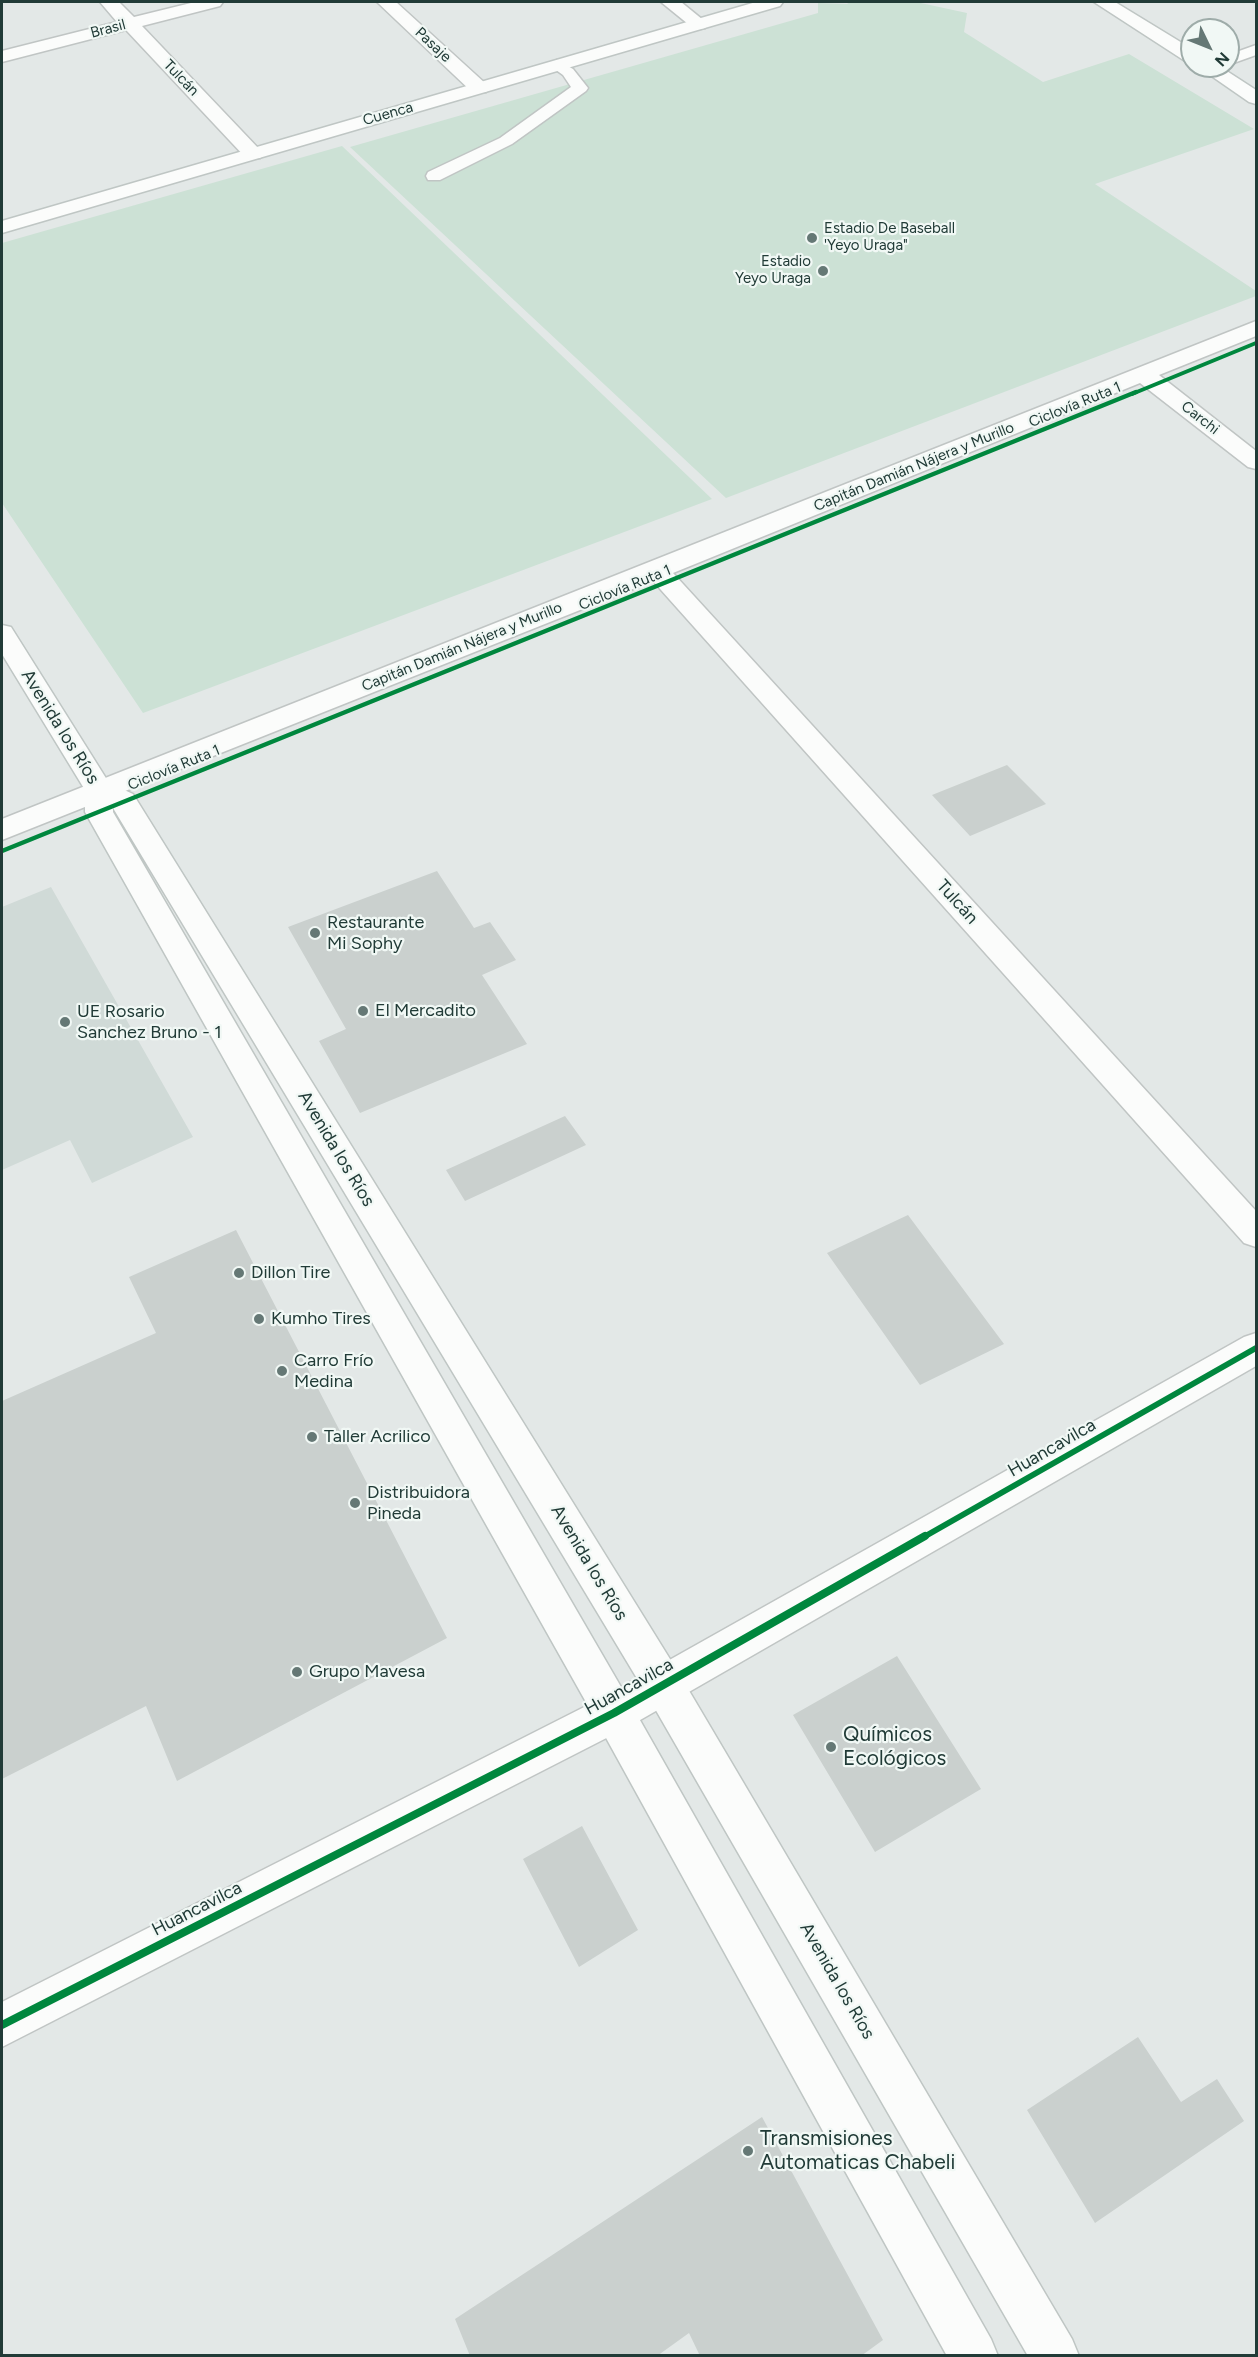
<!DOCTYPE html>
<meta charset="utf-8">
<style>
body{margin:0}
#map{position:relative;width:1258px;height:2357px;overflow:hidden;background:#e3e8e7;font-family:Figtree,sans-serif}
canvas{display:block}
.frame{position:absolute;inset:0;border:3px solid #213b37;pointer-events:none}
.north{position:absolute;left:1180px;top:18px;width:60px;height:60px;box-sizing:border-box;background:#f1f8f5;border:2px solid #9eaca9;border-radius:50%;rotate:133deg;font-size:16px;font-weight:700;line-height:24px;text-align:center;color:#213b37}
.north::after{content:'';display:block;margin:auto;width:21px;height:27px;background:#657875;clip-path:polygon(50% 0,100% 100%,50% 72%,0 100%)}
</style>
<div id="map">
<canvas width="1258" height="2357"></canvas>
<div class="frame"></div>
<div class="north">N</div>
</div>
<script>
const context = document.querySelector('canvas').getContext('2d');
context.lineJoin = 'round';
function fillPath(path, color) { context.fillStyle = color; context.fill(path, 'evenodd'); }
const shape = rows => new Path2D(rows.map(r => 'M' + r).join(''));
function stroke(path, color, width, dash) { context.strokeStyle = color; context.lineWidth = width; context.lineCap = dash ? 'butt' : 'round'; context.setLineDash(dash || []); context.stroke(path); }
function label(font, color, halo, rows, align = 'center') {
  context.font = font + ' Figtree,sans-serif'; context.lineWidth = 4.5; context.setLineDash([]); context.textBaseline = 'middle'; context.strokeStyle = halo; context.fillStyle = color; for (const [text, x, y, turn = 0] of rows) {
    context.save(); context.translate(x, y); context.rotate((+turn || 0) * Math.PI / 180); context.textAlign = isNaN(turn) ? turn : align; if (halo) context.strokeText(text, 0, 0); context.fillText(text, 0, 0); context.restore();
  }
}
fillPath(shape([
 [51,887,193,1137,92,1183,70,1140,2,1170,2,907]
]), '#d0dad7');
fillPath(shape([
 [850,2,916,2,967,13,964,32,1043,82,1129,54,1254,129,1095,184,1256,291,1256,296,726,498,350,147,818,13,818,3,847,4],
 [342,146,712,499,143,713,2,503,2,243]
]), '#cce1d5');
fillPath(shape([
 [1007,765,1046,804,970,836,932,795],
 [437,871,474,928,490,922,516,960,482,975,527,1044,360,1113,319,1041,346,1029,288,927],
 [565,1116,586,1145,465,1201,446,1170],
 [908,1215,1004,1344,920,1385,827,1253],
 [236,1230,447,1638,177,1781,146,1706,2,1779,2,1401,156,1333,129,1277],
 [897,1656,981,1789,875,1852,793,1715],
 [582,1826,638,1930,579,1967,523,1859],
 [1138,2037,1181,2102,1217,2079,1244,2121,1095,2223,1027,2110],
 [762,2117,883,2340,861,2356,700,2356,689,2333,657,2356,470,2356,455,2319]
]), '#cad0ce');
const service = shape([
 [1256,45,1256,55,1228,65,1228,55,1256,45],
 [557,60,573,69,588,88,586,91,512,144,440,180,428,180,426,176,428,172,500,138,571,87,563,75,549,65,557,60]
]);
const minor = shape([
 [100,2,119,2,134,17,195,2,223,2,220,6,142,26,260,150,263,154,260,158,246,158,126,30,2,62,2,51,117,22,100,2],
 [377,2,396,2,486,84,489,88,486,92,472,92,377,2],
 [661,2,681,2,708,24,705,28,699,29,693,28,661,2],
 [1256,321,1256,336,1159,375,1256,451,1256,469,1248,467,1140,383,673,573,1256,1211,1256,1247,1244,1243,653,581,2,840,2,819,1256,321],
 [1256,1333,1256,1366,628,1727,2,2047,2,2002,600,1699,1244,1337,1256,1333]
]);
const secondary = shape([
 [756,2,783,2,780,6,2,233,2,221,756,2],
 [1094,2,1115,2,1192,49,1192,63,1185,61,1094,2],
 [1197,66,1219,66,1256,90,1256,104,1249,102,1197,66],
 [2,625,11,627,109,783,133,794,678,1672,1072,2339,1079,2356,1028,2356,650,1700,113,808,113,812,628,1699,991,2339,998,2356,947,2356,600,1727,85,812,85,790,2,654,2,625]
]);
stroke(service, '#c0c5c4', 3);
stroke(minor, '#c0c5c4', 3);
stroke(secondary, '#bfc6c4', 3);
fillPath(service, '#fbfcfb');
fillPath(minor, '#fbfcfb');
fillPath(secondary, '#fbfcfb');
stroke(shape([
 [1132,394,1256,343]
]), '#00873e', 4);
stroke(shape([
 [2,851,1136,392]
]), '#00873e', 4.5);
stroke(shape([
 [922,1538,1256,1348]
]), '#00873e', 6);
stroke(shape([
 [2,2025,614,1713,925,1536]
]), '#00873e', 8);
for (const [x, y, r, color] of [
 [812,238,6,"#657875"],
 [823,271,6,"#657875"],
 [315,933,6,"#657875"],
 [363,1011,6,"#657875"],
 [65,1022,6,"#657875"],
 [239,1273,6,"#657875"],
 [259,1319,6,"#657875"],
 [282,1371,6,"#657875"],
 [312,1437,6,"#657875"],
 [355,1503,6,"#657875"],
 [297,1672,6,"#657875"],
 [831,1747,6,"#657875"],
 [748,2151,6,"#657875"]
]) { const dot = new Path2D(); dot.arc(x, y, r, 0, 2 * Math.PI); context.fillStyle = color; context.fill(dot); stroke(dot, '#f1f8f5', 2); }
label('15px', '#213b37', '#f1f8f5', [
 ["Brasil",108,29,-15],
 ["Pasaje",433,45,43],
 ["Tulcán",181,78,46],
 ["Cuenca",388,114,-16],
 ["Ciclovía Ruta 1",1075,405,-22],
 ["Carchi",1200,418,38],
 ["Capitán Damián Nájera y Murillo",914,467,-22],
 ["Ciclovía Ruta 1",625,588,-22],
 ["Capitán Damián Nájera y Murillo",462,647,-22],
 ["Ciclovía Ruta 1",174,768,-22]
]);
label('15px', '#213b37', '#f1f8f5', [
 ["Estadio De Baseball",824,229],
 ["'Yeyo Uraga\"",824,246],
 ["Estadio",811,262,"right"],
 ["Yeyo Uraga",811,279,"right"]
], 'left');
label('18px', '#213b37', '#f1f8f5', [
 ["Avenida los Ríos",60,727,58],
 ["Tulcán",957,902,48],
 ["Avenida los Ríos",336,1149,59],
 ["Huancavilca",1052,1448,-30],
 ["Avenida los Ríos",589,1563,59],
 ["Huancavilca",629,1687,-29],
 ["Huancavilca",197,1909,-27],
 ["Avenida los Ríos",837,1981,60]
]);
label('18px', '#213b37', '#f1f8f5', [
 ["Restaurante",327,923],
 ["Mi Sophy",327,944],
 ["El Mercadito",375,1011],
 ["UE Rosario",77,1012],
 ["Sanchez Bruno - 1",77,1033],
 ["Dillon Tire",251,1273],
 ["Kumho Tires",271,1319],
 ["Carro Frío",294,1361],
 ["Medina",294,1382],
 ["Taller Acrilico",324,1437],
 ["Distribuidora",367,1493],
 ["Pineda",367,1514],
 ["Grupo Mavesa",309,1672]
], 'left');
label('21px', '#213b37', '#f1f8f5', [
 ["Químicos",843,1735],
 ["Ecológicos",843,1759],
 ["Transmisiones",760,2139],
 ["Automaticas Chabeli",760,2163]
], 'left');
</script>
